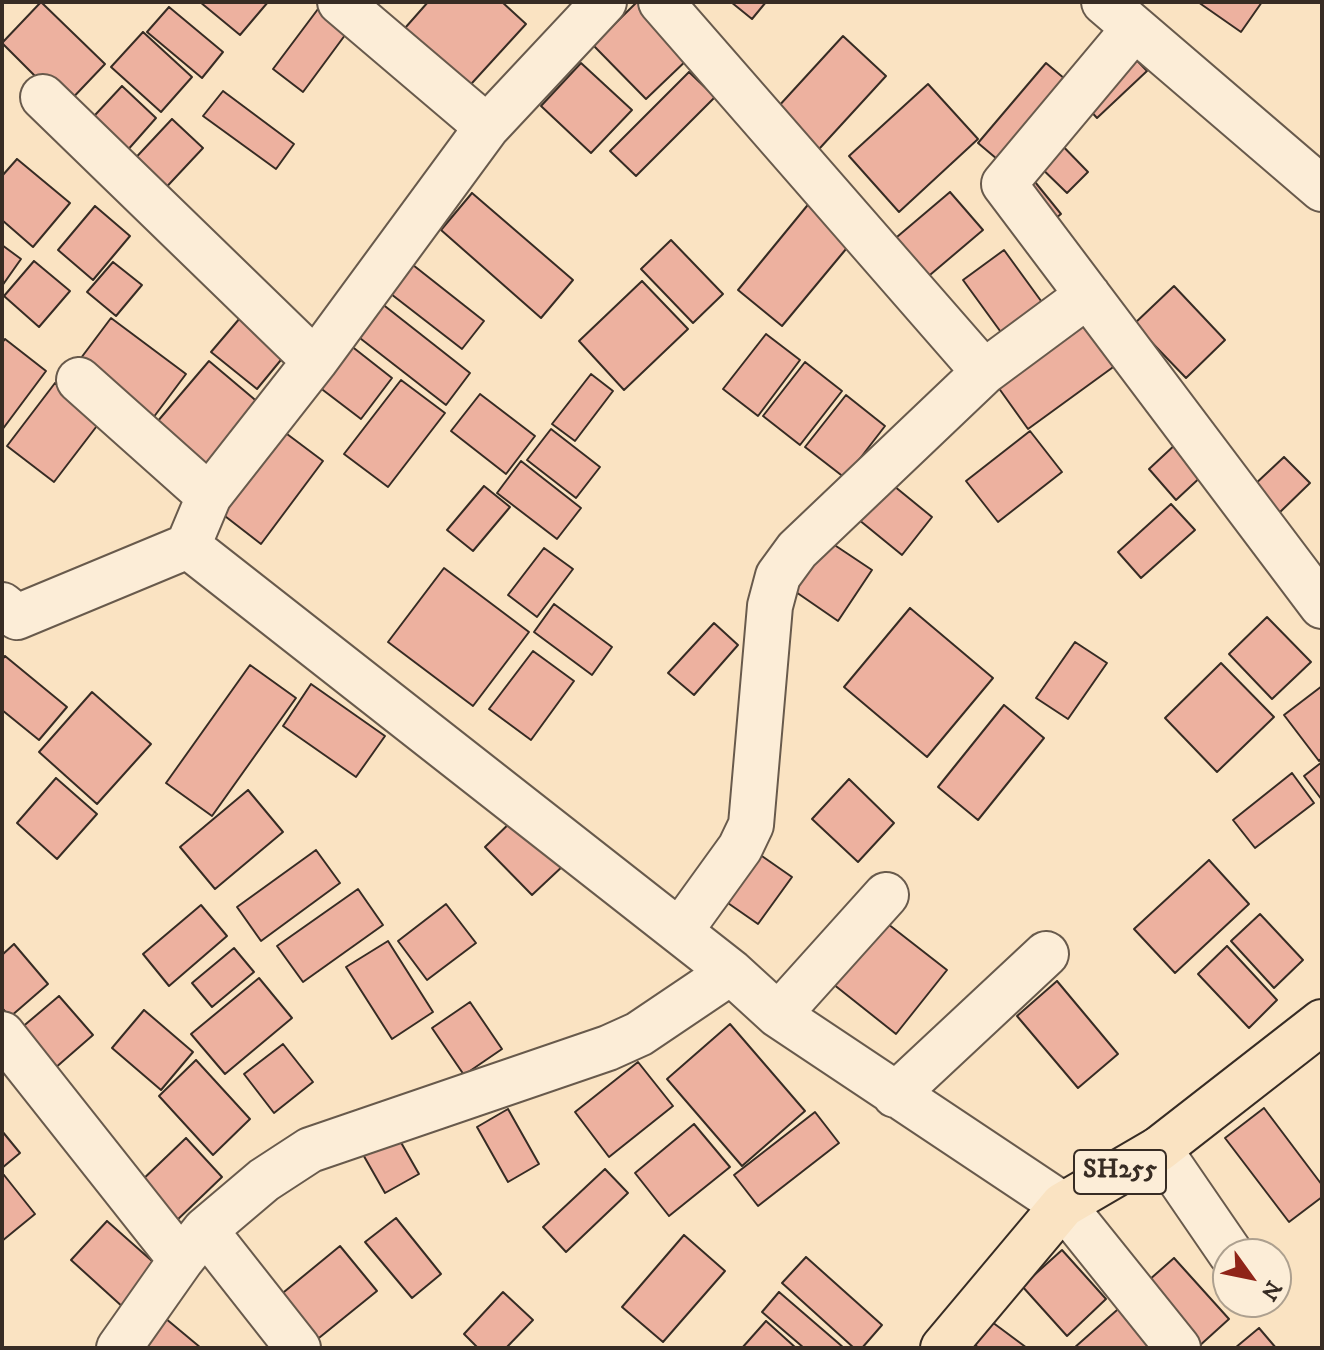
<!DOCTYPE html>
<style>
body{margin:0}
#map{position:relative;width:1324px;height:1350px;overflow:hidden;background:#fae3c2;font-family:"IM FELL DW Pica",serif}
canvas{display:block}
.frame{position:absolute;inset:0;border:4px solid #372c24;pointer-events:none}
.north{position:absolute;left:1212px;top:1238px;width:80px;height:80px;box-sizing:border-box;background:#fcedd7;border:2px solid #ada08f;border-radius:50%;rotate:123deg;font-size:22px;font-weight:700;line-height:32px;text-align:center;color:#372c24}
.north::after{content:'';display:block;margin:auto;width:28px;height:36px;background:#8f2418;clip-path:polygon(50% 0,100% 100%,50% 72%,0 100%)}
</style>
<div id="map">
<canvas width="1324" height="1350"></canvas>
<div class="frame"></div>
<div class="north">N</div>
</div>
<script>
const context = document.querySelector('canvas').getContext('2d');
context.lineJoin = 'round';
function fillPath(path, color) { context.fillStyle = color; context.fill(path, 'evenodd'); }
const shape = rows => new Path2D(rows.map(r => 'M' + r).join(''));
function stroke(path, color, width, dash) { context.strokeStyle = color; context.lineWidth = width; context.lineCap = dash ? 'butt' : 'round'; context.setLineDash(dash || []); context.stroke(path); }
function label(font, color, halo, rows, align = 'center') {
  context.font = font + ' "IM FELL DW Pica",serif'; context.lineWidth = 6; context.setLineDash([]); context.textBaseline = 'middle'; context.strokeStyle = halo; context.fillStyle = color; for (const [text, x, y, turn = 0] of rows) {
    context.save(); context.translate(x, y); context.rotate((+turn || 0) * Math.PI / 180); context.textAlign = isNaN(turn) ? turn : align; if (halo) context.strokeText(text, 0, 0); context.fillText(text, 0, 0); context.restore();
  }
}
const building = shape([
 [41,2,105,64,65,106,2,43,41,2],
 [200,2,268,2,240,35,200,2],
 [428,2,502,2,526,24,462,94,398,36,428,2],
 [637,2,692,55,646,99,593,45,637,2],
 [731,2,766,2,752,19,731,2],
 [1198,2,1262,2,1241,32,1198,2],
 [321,5,351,27,303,92,273,69,321,5],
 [169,7,223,52,202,78,147,32,169,7],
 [143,32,192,77,161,112,111,67,143,32],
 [843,36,886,76,809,160,766,120,843,36],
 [1127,50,1147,71,1097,118,1078,97,1127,50],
 [581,63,632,110,591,153,541,106,581,63],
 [1046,63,1078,90,1010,170,978,143,1046,63],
 [689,72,715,97,636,176,610,151,689,72],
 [928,84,978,139,899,212,849,156,928,84],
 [122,86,156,118,118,161,83,128,122,86],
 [223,91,294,144,276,169,203,116,223,91],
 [172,119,203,148,159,195,128,166,172,119],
 [1054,137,1088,172,1067,193,1032,159,1054,137],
 [17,159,70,203,33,247,2,220,2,176,17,159],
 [1031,177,1061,214,1046,226,1016,189,1031,177],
 [950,192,983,230,924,280,891,242,950,192],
 [472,193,573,280,541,318,441,230,472,193],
 [811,201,856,237,782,326,738,290,811,201],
 [95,206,130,236,93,280,58,250,95,206],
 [671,240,723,294,693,323,641,269,671,240],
 [2,245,21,259,2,286,2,245],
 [1004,250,1044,305,1003,335,963,280,1004,250],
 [34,261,70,291,39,327,4,296,34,261],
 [113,262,142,285,116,316,87,292,113,262],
 [413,265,484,321,462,349,391,294,413,265],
 [642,281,688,329,624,390,579,341,642,281],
 [1174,286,1225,340,1186,378,1134,324,1174,286],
 [381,303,470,373,446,405,356,335,381,303],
 [1092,308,1127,357,1028,429,993,380,1092,308],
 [111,318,186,374,150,422,75,366,111,318],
 [240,318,285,355,257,389,211,352,240,318],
 [766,334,800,360,758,416,723,389,766,334],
 [5,339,46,371,2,430,2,343,5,339],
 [350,345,392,378,361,419,319,387,350,345],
 [209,361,260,404,209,466,157,422,209,361],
 [805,362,842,391,800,445,763,416,805,362],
 [591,374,613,391,575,441,552,424,591,374],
 [401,380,445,413,388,487,344,454,401,380],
 [55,383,103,418,54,482,7,446,55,383],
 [480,394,535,436,506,474,451,431,480,394],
 [846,395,885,426,845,478,805,447,846,395],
 [551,429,600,467,576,498,527,460,551,429],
 [283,431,323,461,261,544,221,513,283,431],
 [1030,431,1062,472,998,522,966,481,1030,431],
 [1178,442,1206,472,1176,500,1149,469,1178,442],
 [1284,457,1310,483,1278,514,1252,487,1284,457],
 [521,461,581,508,557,539,497,493,521,461],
 [883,477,932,517,902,555,853,515,883,477],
 [484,486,510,507,473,551,447,530,484,486],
 [1171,504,1195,530,1141,578,1118,552,1171,504],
 [827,540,872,570,838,621,793,590,827,540],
 [544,548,573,569,537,617,508,595,544,548],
 [444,568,529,632,473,706,388,642,444,568],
 [554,604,612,647,592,675,534,632,554,604],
 [910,608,993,678,927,757,844,687,910,608],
 [1267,617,1311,662,1272,699,1229,654,1267,617],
 [714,623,738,645,694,695,668,673,714,623],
 [1075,642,1107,663,1068,719,1036,698,1075,642],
 [533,651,574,681,531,740,489,709,533,651],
 [5,656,67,707,39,740,2,710,2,660,5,656],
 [1221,663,1274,717,1217,772,1165,718,1221,663],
 [250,665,296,698,212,816,166,783,250,665],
 [311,684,385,736,356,777,283,726,311,684],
 [1322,686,1322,758,1319,761,1284,715,1322,686],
 [92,692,151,744,97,804,39,752,92,692],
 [1004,705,1044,738,978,820,938,787,1004,705],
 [1322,762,1322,800,1304,776,1322,762],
 [1292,773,1314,803,1255,848,1233,820,1292,773],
 [56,778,97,814,57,859,17,823,56,778],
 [849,779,894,823,858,862,812,819,849,779],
 [248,790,283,832,215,889,180,847,248,790],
 [517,816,565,864,532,895,485,847,517,816],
 [316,850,340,883,261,941,237,907,316,850],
 [759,854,792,877,758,924,725,901,759,854],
 [1209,860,1249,904,1175,973,1134,929,1209,860],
 [358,889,383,925,303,982,277,946,358,889],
 [446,904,476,943,427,980,398,941,446,904],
 [201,905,227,936,169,986,143,954,201,905],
 [1260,914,1303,960,1274,988,1231,941,1260,914],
 [879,917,947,970,896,1034,828,980,879,917],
 [388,941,433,1012,392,1039,346,967,388,941],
 [14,944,48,984,10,1017,2,1008,2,955,14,944],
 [1227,946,1277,1000,1249,1028,1198,974,1227,946],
 [234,948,254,972,212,1007,192,983,234,948],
 [259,978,292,1018,225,1074,191,1034,259,978],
 [1057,981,1118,1054,1078,1088,1017,1016,1057,981],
 [59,996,93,1035,54,1069,20,1029,59,996],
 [470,1002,502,1049,464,1075,432,1028,470,1002],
 [144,1010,193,1052,161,1090,112,1048,144,1010],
 [730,1024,805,1111,742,1166,667,1079,730,1024],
 [283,1044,313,1082,274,1113,244,1074,283,1044],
 [196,1060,250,1119,213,1155,159,1096,196,1060],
 [638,1062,673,1106,609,1157,575,1112,638,1062],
 [1264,1108,1322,1185,1322,1197,1289,1222,1225,1138,1264,1108],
 [508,1109,539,1164,508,1182,477,1127,508,1109],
 [815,1112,839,1143,758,1206,734,1175,815,1112],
 [694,1124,730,1167,669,1216,635,1173,694,1124],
 [2,1131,20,1153,2,1168,2,1131],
 [395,1132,419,1174,385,1193,361,1151,395,1132],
 [186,1138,222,1177,174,1223,138,1184,186,1138],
 [605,1169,628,1193,566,1252,543,1227,605,1169],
 [4,1175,35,1214,2,1241,2,1177,4,1175],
 [396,1218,441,1274,412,1298,365,1242,396,1218],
 [107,1221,161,1269,125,1309,71,1260,107,1221],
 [684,1235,725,1271,663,1342,622,1307,684,1235],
 [340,1246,377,1291,309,1346,273,1301,340,1246],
 [1062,1250,1106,1299,1067,1336,1022,1286,1062,1250],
 [806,1257,882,1325,862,1348,854,1348,782,1283,806,1257],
 [1174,1258,1229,1319,1197,1348,1140,1288,1174,1258],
 [503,1292,533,1320,506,1348,478,1348,464,1334,503,1292],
 [779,1292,844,1348,804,1348,762,1312,779,1292],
 [1125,1303,1164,1348,1074,1348,1125,1303],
 [159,1313,201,1348,131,1348,159,1313],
 [766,1321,796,1348,742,1348,766,1321],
 [992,1322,1027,1348,979,1348,975,1345,992,1322],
 [1259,1328,1276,1348,1235,1348,1259,1328]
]);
fillPath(building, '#edb19f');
stroke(building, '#372c24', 2);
const minor = shape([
 [340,2,487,127],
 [661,2,984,372,797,550,778,576,770,606,751,825,740,848,680,931],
 [1104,2,1322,189],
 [1133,30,1004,184,1322,606],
 [43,97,315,361],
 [984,372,1088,295],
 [79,380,209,496],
 [188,546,209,496,315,361,487,127,604,2],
 [2,605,17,617,188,546,731,972,778,1015,1063,1205,1178,1348],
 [778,1015,886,895],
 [2,1034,181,1260,205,1230],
 [895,1095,1046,954],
 [1159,1149,1231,1254],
 [119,1348,181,1260],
 [298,1348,205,1230,264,1180,310,1150,608,1048,639,1034,731,972]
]);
const primary = shape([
 [943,1348,1063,1205,1159,1149,1322,1022]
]);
stroke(minor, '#685a4c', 48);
stroke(primary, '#372c24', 48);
stroke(minor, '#fcedd7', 44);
stroke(primary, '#fae3c2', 44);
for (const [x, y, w] of [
 [1120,1172,92]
]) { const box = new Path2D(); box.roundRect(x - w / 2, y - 22, w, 44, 6); context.fillStyle = '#fcedd7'; context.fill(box); stroke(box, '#372c24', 2); }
label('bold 26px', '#372c24', null, [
 ["SH255",1120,1172]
]);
</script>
